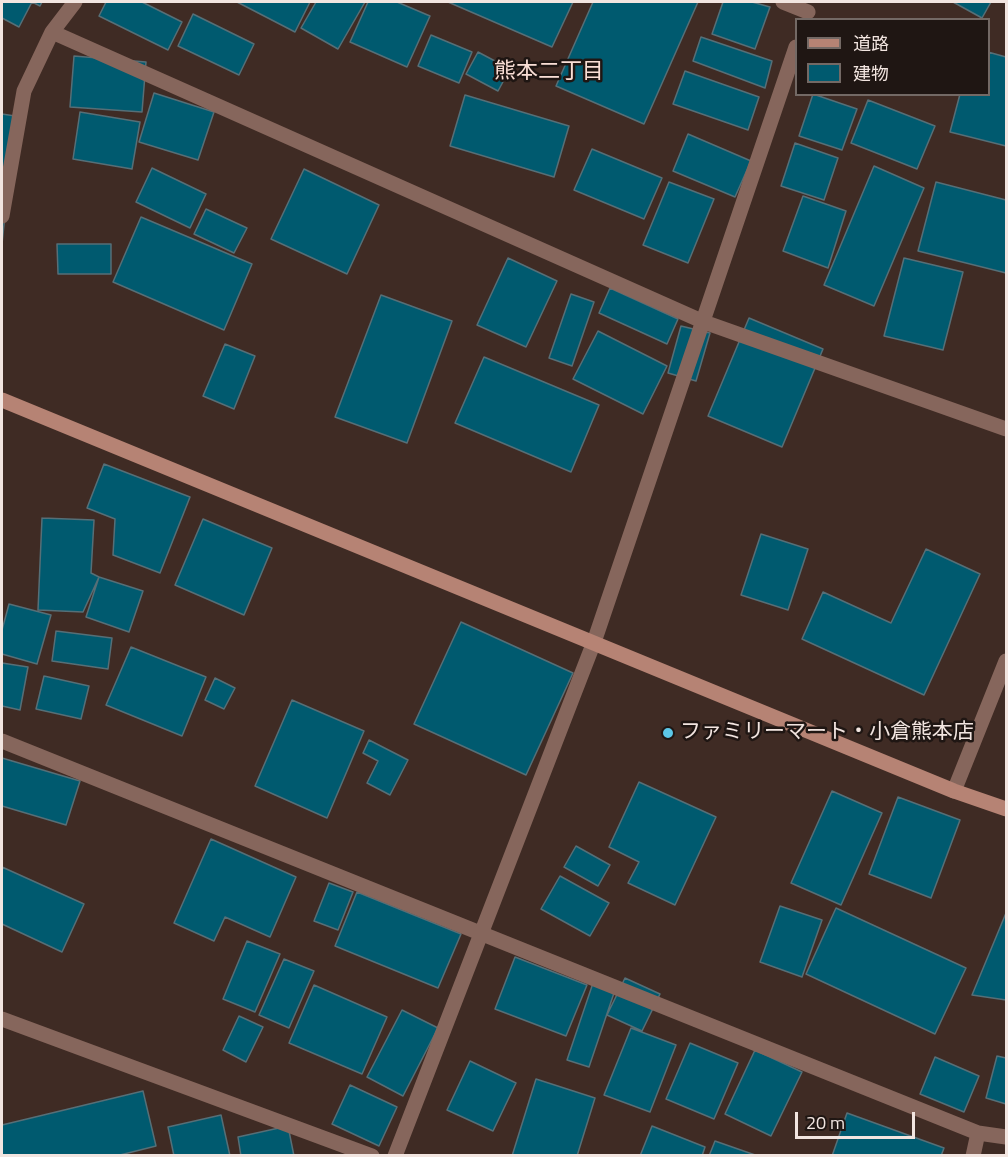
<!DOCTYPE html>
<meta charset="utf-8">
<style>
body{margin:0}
#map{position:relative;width:1008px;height:1157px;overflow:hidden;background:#3f2b24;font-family:"Titillium Web","Noto Sans JP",sans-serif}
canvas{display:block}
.frame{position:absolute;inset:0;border:3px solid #f2e5e0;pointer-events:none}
.legend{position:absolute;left:795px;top:18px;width:195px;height:78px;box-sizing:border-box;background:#1f1613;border:2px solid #736965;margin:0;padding:8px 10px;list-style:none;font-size:18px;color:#f2e5e0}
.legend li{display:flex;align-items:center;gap:12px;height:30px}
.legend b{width:30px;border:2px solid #736965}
.scale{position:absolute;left:795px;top:1112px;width:120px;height:27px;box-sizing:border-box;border:3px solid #f2e5e0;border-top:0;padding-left:8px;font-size:18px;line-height:21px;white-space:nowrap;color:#f2e5e0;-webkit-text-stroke:4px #1f1613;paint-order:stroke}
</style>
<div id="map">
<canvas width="1008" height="1157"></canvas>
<div class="frame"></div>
<ul class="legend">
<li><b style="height:8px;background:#b68374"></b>道路</li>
<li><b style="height:16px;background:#005a6f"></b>建物</li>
</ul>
<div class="scale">20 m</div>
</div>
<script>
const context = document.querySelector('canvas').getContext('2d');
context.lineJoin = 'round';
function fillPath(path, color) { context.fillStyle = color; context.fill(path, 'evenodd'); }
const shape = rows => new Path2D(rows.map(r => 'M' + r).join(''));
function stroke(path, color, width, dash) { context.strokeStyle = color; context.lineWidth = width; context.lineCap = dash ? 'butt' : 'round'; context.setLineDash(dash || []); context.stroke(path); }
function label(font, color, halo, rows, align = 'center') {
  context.font = font + ' "Titillium Web","Noto Sans JP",sans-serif'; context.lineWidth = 5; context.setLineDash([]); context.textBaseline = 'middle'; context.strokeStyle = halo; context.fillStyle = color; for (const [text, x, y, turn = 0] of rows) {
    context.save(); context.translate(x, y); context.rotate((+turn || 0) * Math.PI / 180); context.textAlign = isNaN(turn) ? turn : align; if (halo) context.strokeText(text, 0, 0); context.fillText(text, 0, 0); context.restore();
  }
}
const building = shape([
 [2,2,42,2,40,6,32,2,19,27,2,18,2,2],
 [106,2,142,2,182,22,168,50,99,16,106,2],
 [237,2,310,2,295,32,237,2],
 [316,2,365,2,338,49,301,28,316,2],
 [368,2,397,2,430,16,407,67,350,42,368,2],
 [448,2,573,2,552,47,448,2],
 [593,2,698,2,644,124,556,86,593,2],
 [723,2,752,2,770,7,755,49,712,34,723,2],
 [953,2,991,2,982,18,953,2],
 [193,14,254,44,239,75,178,46,193,14],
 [431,35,472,52,459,83,418,66,431,35],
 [701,37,772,61,765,88,693,61,701,37],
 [478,52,510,69,498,91,466,74,478,52],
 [988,52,1006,57,1006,146,950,132,960,94,988,94,988,52],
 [74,56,146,62,142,112,70,107,74,56],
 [685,71,759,97,748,130,673,104,685,71],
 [154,93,214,112,198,160,139,142,154,93],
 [813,94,857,109,842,150,799,136,813,94],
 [465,95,569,126,554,177,450,146,465,95],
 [868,100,935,126,917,169,851,143,868,100],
 [80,112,140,122,132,169,73,159,80,112],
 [2,114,15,116,2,244,2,114],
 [688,134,751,161,735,197,673,171,688,134],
 [795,143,838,158,824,200,781,186,795,143],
 [592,149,662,178,644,219,574,190,592,149],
 [874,166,924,188,874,306,824,285,874,166],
 [152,168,206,194,190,228,136,202,152,168],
 [304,169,379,205,347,274,271,239,304,169],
 [669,182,714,199,688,263,643,245,669,182],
 [936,182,1006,200,1006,273,918,251,936,182],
 [803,196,846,211,828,268,783,251,803,196],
 [206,209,247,228,234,253,194,234,206,209],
 [141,217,252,264,224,330,113,282,141,217],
 [57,244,111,244,111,274,58,274,57,244],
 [508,258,557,281,526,347,477,325,508,258],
 [904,258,963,272,943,350,884,336,904,258],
 [610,288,678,319,667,344,599,313,610,288],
 [571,294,594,302,572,366,549,358,571,294],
 [381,295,452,321,407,443,335,417,381,295],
 [749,318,823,349,782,447,708,416,749,318],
 [681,326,710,333,696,381,668,373,681,326],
 [598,331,667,366,643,414,573,379,598,331],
 [225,344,255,356,234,409,203,396,225,344],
 [484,357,599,405,571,472,455,423,484,357],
 [104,464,190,497,160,573,113,555,115,519,87,508,104,464],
 [42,518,94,520,91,573,99,577,83,612,38,610,42,518],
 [203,519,272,548,244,615,175,585,203,519],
 [761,534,808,549,788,610,741,595,761,534],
 [926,549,980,574,924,695,802,639,823,592,891,623,926,549],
 [99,577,143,591,129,632,86,617,99,577],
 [9,604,51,615,37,664,2,654,2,630,9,604],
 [461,622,573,673,526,775,414,724,461,622],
 [56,631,112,638,108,669,52,661,56,631],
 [131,647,206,677,182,736,106,705,131,647],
 [2,663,28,667,20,710,2,706,2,663],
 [44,676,89,686,81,719,36,709,44,676],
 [215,678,235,688,224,709,205,700,215,678],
 [292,700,364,731,327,818,255,786,292,700],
 [369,740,408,760,390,795,367,783,378,761,363,753,369,740],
 [2,758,80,781,66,825,2,806,2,758],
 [639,782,716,817,675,905,628,883,639,862,609,847,639,782],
 [832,791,882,813,841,905,791,883,832,791],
 [898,797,960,820,931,898,869,874,898,797],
 [211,839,296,877,270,937,225,917,214,941,174,923,211,839],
 [576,846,610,865,598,886,564,867,576,846],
 [2,867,84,904,62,952,2,924,2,867],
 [560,876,609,903,590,936,541,909,560,876],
 [329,883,353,892,338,930,314,921,329,883],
 [357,892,461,934,438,988,335,946,357,892],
 [780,906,822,920,802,977,760,962,780,906],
 [836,908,966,968,935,1034,806,974,836,908],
 [1006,913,1006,1000,972,995,1006,913],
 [247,941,280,954,255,1012,223,999,247,941],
 [515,957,587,985,566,1036,495,1009,515,957],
 [284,959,314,971,289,1028,259,1015,284,959],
 [625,978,660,994,642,1031,607,1015,625,978],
 [593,983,615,990,589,1067,567,1060,593,983],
 [314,985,387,1017,362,1074,289,1043,314,985],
 [402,1010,438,1028,403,1096,367,1077,402,1010],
 [239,1016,263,1027,246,1062,223,1050,239,1016],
 [631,1028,676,1045,650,1112,604,1095,631,1028],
 [690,1043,738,1063,714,1119,666,1099,690,1043],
 [755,1050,802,1072,771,1136,725,1114,755,1050],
 [997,1056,1006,1058,1006,1104,986,1098,997,1056],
 [935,1057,979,1076,964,1112,920,1094,935,1057],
 [470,1061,516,1083,493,1131,447,1110,470,1061],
 [536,1079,595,1098,577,1156,512,1156,536,1079],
 [350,1085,397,1107,379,1146,332,1124,350,1085],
 [143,1091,156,1146,116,1156,2,1156,2,1125,143,1091],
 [847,1113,944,1148,941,1156,832,1156,847,1113],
 [221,1115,230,1156,174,1156,168,1127,221,1115],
 [288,1126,294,1156,241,1156,238,1137,288,1126],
 [652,1126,705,1147,702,1156,640,1156,652,1126],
 [715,1141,758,1156,709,1156,715,1141]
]);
fillPath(building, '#005a6f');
stroke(building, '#566f77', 1.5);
stroke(shape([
 [783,2,808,12],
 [52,32,704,322,1006,429],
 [2,216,24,91,52,32,75,2],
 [2,741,978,1133,1006,1137],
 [954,791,1006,661],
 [2,1019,372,1156],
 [395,1156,594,642,796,47],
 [973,1156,978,1133]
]), '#86665c', 15);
stroke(shape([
 [2,400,954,791,1006,809]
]), '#b68374', 15);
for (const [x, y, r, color] of [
 [668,733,6,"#5cc7e8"]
]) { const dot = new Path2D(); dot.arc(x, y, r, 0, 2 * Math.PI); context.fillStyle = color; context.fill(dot); stroke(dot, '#1f1613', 2); }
label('21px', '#f2e5e0', '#1f1613', [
 ["ファミリーマート・小倉熊本店",680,733]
], 'left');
label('22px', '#f9ded5', '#1f1613', [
 ["熊本二丁目",549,73]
]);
</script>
